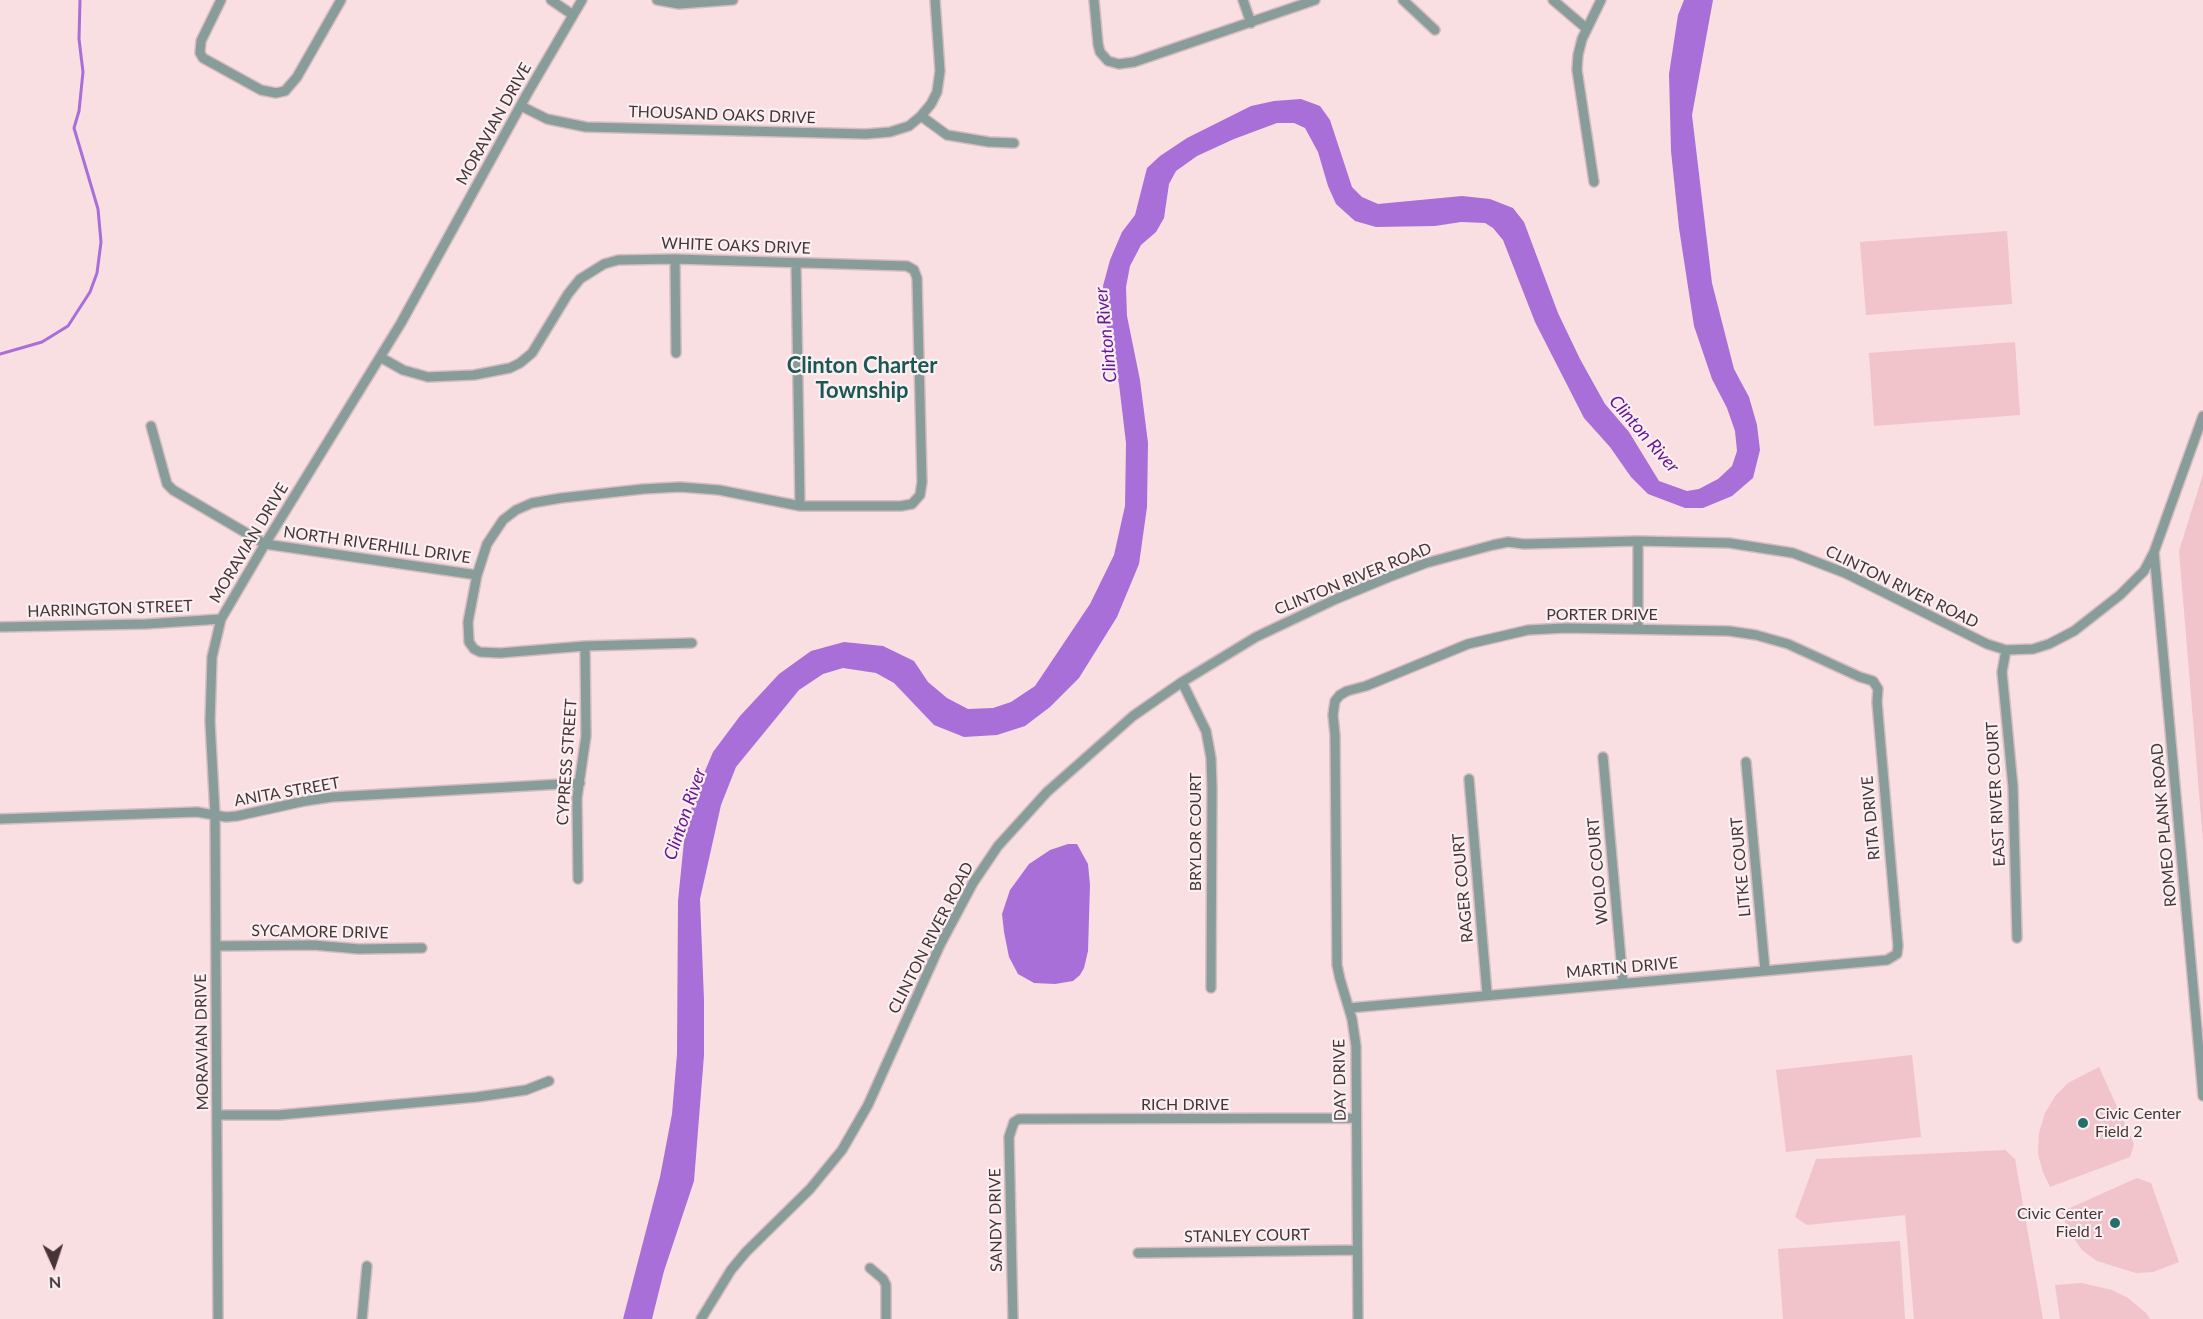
<!DOCTYPE html>
<style>
body{margin:0}
#map{position:relative;width:2203px;height:1319px;overflow:hidden;background:#f9dee2;font-family:Lato,sans-serif}
canvas{display:block}
.north{position:absolute;left:24px;top:1235px;width:60px;height:60px;-webkit-text-stroke:4px #faf0f2;paint-order:stroke;rotate:177deg;font-size:16px;font-weight:700;line-height:24px;text-align:center;color:#463437}
.north::after{content:'';display:block;margin:auto;width:21px;height:27px;background:#463437;clip-path:polygon(50% 0,100% 100%,50% 72%,0 100%)}
</style>
<div id="map">
<canvas width="2203" height="1319"></canvas>
<div class="north">N</div>
</div>
<script>
const context = document.querySelector('canvas').getContext('2d');
context.lineJoin = 'round';
function fillPath(path, color) { context.fillStyle = color; context.fill(path, 'evenodd'); }
const shape = rows => new Path2D(rows.map(r => 'M' + r).join(''));
function stroke(path, color, width, dash) { context.strokeStyle = color; context.lineWidth = width; context.lineCap = dash ? 'butt' : 'round'; context.setLineDash(dash || []); context.stroke(path); }
function label(font, color, halo, rows, align = 'center') {
  context.font = font + ' Lato,sans-serif'; context.lineWidth = 4.5; context.setLineDash([]); context.textBaseline = 'middle'; context.strokeStyle = halo; context.fillStyle = color; for (const [text, x, y, turn = 0] of rows) {
    context.save(); context.translate(x, y); context.rotate((+turn || 0) * Math.PI / 180); context.textAlign = isNaN(turn) ? turn : align; if (halo) context.strokeText(text, 0, 0); context.fillText(text, 0, 0); context.restore();
  }
}
fillPath(shape([
 [2007,231,2012,304,1866,315,1860,242],
 [2015,342,2020,415,1874,426,1869,353],
 [2203,474,2203,841,2179,551],
 [1912,1055,1921,1137,1786,1152,1776,1070],
 [2099,1067,2134,1144,2130,1157,2050,1187,2043,1172,2038,1154,2039,1133,2045,1113,2056,1095,2068,1083],
 [2005,1150,2015,1159,2043,1319,1914,1319,1905,1215,1807,1225,1795,1217,1816,1159],
 [2137,1178,2151,1183,2179,1262,2153,1272,2136,1273,2097,1261,2082,1250,2070,1233,2061,1212],
 [1900,1241,1905,1319,1783,1319,1778,1249],
 [2082,1283,2112,1290,2128,1298,2146,1313,2150,1319,2060,1319,2055,1285]
]), '#f1c3ca');
fillPath(shape([
 [1684,0,1713,0,1692,115,1712,283,1734,369,1749,397,1757,425,1760,450,1753,478,1732,496,1703,508,1685,508,1648,494,1631,477,1610,447,1584,418,1535,322,1503,240,1493,228,1485,223,1461,222,1435,226,1376,227,1355,221,1336,204,1328,186,1318,152,1305,128,1294,123,1277,123,1234,139,1197,156,1176,171,1169,184,1164,218,1156,232,1141,245,1130,266,1126,287,1127,316,1140,380,1148,443,1147,507,1139,564,1117,617,1079,678,1050,707,1025,726,997,735,964,737,934,725,894,683,876,673,843,668,823,674,799,690,736,767,721,805,700,899,704,1000,704,1055,694,1181,664,1271,652,1319,623,1319,660,1177,672,1114,677,1054,678,901,684,841,694,797,713,752,740,716,779,674,811,651,844,642,883,646,914,661,928,682,947,698,968,709,993,708,1011,702,1035,686,1090,604,1114,555,1125,506,1126,443,1119,384,1106,323,1103,286,1110,260,1122,232,1135,215,1147,168,1160,156,1187,138,1251,106,1274,101,1301,99,1320,106,1330,120,1352,187,1362,197,1378,204,1462,196,1490,199,1513,208,1524,222,1558,313,1580,359,1605,404,1629,432,1659,481,1687,491,1699,489,1718,479,1732,466,1737,451,1735,431,1727,408,1712,379,1694,326,1679,228,1671,151,1669,74,1678,15],
 [1068,844,1077,844,1088,864,1090,885,1088,951,1084,968,1080,975,1073,981,1055,984,1034,983,1018,974,1009,957,1004,932,1002,914,1010,890,1029,864,1050,850]
]), '#a96fd8');
stroke(shape([
 [0,354,42,342,68,326,90,292,97,273,101,242,98,209,74,128,79,111,83,72,79,39,80,0]
]), '#a96fd8', 3);
const minor = shape([
 [221,0,201,41,200,53,203,58,261,90,276,93,285,91,297,77,341,0],
 [551,0,573,15],
 [657,0,679,4,733,0],
 [1094,0,1098,44,1100,52,1108,61,1119,64,1134,62,1315,0],
 [1243,0,1251,23],
 [1403,0,1435,30],
 [1553,0,1587,29],
 [521,106,547,119,586,127,866,134,890,132,909,126,921,116,931,104,937,92,940,71,935,0],
 [921,116,947,135,989,142,1014,143],
 [1594,182,1577,70,1578,55,1582,39,1601,0],
 [675,259,676,353],
 [796,263,800,506],
 [380,357,403,370,428,377,474,375,510,368,520,363,532,353,568,294,580,279,604,264,618,260,675,259,907,266,914,270,917,278,922,482,920,495,912,504,901,506,800,506,719,490,680,487,643,489,561,498,532,503,516,510,503,520,487,544,477,575,468,622,469,642,474,649,480,652,500,653,585,646,692,643],
 [151,426,167,484,173,490,265,544,477,575],
 [2154,552,2203,1096],
 [0,627,146,624,221,619],
 [1638,629,1638,541],
 [2006,650,2002,672,2013,787,2017,938],
 [1182,682,1206,731,1211,758,1212,788,1211,988],
 [1603,757,1623,983],
 [1746,762,1765,970],
 [1469,779,1487,994],
 [0,819,197,812,226,817,237,816,305,801,332,797,580,783],
 [578,879,577,798,586,736,585,646],
 [216,946,313,945,359,949,422,948],
 [1349,1008,1887,960,1897,954,1898,946,1877,702,1878,689,1873,681,1860,677,1788,644,1756,635,1729,631,1565,628,1528,630,1468,644,1366,686,1347,691,1340,695,1335,701,1333,715,1335,735,1337,965,1340,979,1352,1019,1356,1046,1358,1319],
 [218,1115,279,1115,477,1097,526,1090,549,1081],
 [1138,1253,1357,1250],
 [870,1268,883,1279,886,1285,886,1319],
 [218,1319,215,814,210,721,212,657,221,619,265,544,401,323,527,94,582,0],
 [362,1319,367,1266],
 [701,1319,731,1270,746,1252,810,1189,842,1150,868,1105,940,945,973,883,998,846,1047,792,1133,716,1182,682,1256,637,1336,599,1389,577,1426,563,1493,545,1508,542,1524,544,1638,541,1729,543,1793,553,1845,573,1987,644,2006,650,2033,649,2049,644,2074,631,2120,595,2144,571,2154,552,2203,416],
 [1013,1319,1009,1137,1014,1122,1019,1119,1356,1118]
]);
stroke(minor, '#d5bcc0', 12);
stroke(minor, '#889c9a', 9);
for (const [x, y, r, color] of [
 [2083,1123,6,"#256f69"],
 [2115,1223,6,"#256f69"]
]) { const dot = new Path2D(); dot.arc(x, y, r, 0, 2 * Math.PI); context.fillStyle = color; context.fill(dot); stroke(dot, '#faf0f2', 2); }
label('16px', '#463437', '#faf0f2', [
 ["THOUSAND OAKS DRIVE",722,115,2],
 ["MORAVIAN DRIVE",494,124,-61],
 ["WHITE OAKS DRIVE",736,246,2],
 ["MORAVIAN DRIVE",249,543,-59],
 ["NORTH RIVERHILL DRIVE",377,545,8],
 ["CLINTON RIVER ROAD",1353,579,-22],
 ["CLINTON RIVER ROAD",1902,587,26],
 ["HARRINGTON STREET",110,609,-2],
 ["PORTER DRIVE",1602,615],
 ["CYPRESS STREET",567,762,-86],
 ["ANITA STREET",287,792,-10],
 ["EAST RIVER COURT",1996,794,-93],
 ["RITA DRIVE",1871,818,-95],
 ["ROMEO PLANK ROAD",2164,825,-95],
 ["BRYLOR COURT",1196,832,-90],
 ["LITKE COURT",1741,867,-95],
 ["WOLO COURT",1598,871,-95],
 ["RAGER COURT",1463,888,-95],
 ["SYCAMORE DRIVE",320,932,1],
 ["CLINTON RIVER ROAD",931,938,-63],
 ["MARTIN DRIVE",1622,968,-5],
 ["MORAVIAN DRIVE",202,1042,-91],
 ["DAY DRIVE",1340,1080,-91],
 ["RICH DRIVE",1185,1105],
 ["SANDY DRIVE",996,1220,-91],
 ["STANLEY COURT",1247,1236,-1]
]);
label('16px', '#463437', '#faf0f2', [
 ["Civic Center",2095,1114],
 ["Field 2",2095,1132],
 ["Civic Center",2103,1214,"right"],
 ["Field 1",2103,1232,"right"]
], 'left');
label('italic 18px', '#681798', '#faf0f2', [
 ["Clinton River",1106,335,-96],
 ["Clinton River",1644,434,49],
 ["Clinton River",685,814,-71]
]);
label('bold 22px', '#1d5753', '#faf0f2', [
 ["Clinton Charter",862,366],
 ["Township",862,391]
]);
</script>
